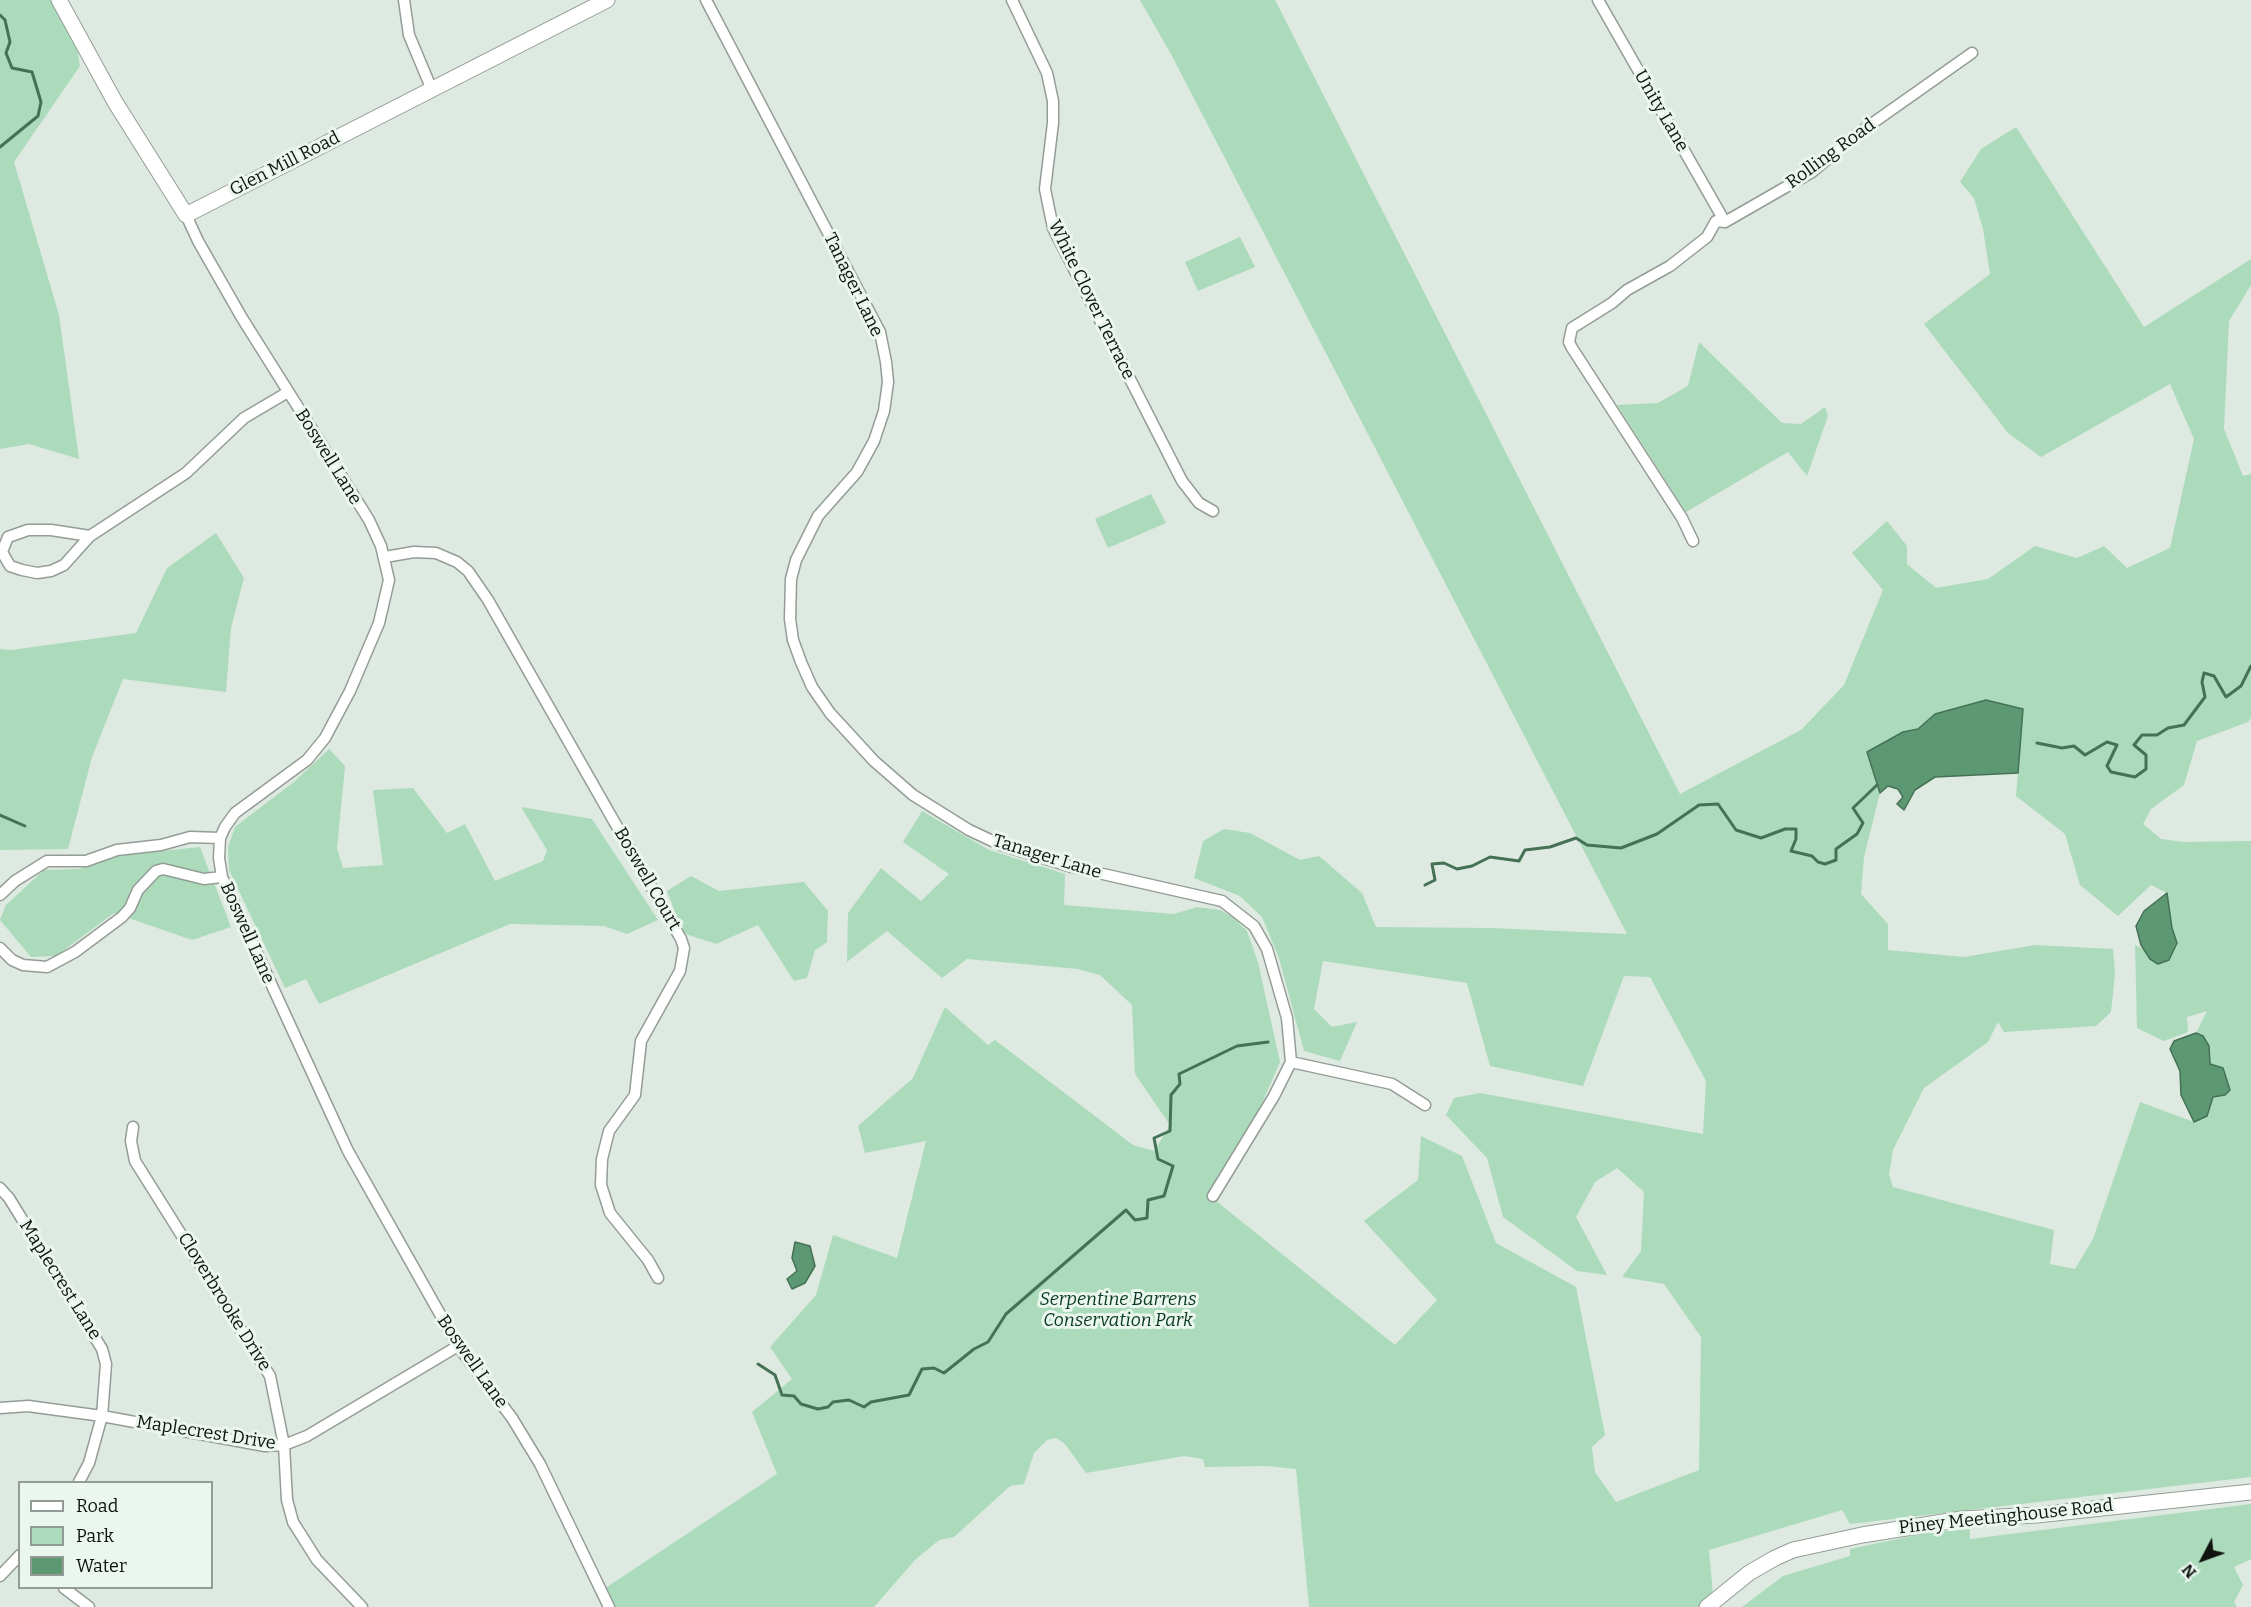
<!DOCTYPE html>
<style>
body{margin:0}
#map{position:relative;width:2251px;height:1607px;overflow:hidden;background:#dee9e1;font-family:Bitter,serif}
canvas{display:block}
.legend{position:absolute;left:18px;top:1481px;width:195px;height:108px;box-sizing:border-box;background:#ebf6ef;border:2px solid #939b96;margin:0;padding:8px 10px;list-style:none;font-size:18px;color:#0f1310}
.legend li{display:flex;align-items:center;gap:12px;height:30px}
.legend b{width:30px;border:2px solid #939b96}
.north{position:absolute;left:2173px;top:1529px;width:60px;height:60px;-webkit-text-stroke:4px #ebf6ef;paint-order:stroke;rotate:229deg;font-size:16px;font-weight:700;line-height:24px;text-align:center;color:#0f1310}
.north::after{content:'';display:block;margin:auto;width:21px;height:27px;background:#0f1310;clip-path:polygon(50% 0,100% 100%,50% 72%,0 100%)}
</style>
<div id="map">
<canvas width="2251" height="1607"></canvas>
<ul class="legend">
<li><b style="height:8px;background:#fff"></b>Road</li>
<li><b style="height:16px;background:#abdbba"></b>Park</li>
<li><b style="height:16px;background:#5c9972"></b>Water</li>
</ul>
<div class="north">N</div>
</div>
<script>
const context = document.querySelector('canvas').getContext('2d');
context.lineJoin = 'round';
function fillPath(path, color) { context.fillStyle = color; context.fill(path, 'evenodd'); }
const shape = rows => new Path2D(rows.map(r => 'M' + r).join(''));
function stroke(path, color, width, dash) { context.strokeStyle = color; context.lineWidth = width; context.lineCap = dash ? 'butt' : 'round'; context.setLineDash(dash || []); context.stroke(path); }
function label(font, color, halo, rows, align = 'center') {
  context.font = font + ' Bitter,serif'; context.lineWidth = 6; context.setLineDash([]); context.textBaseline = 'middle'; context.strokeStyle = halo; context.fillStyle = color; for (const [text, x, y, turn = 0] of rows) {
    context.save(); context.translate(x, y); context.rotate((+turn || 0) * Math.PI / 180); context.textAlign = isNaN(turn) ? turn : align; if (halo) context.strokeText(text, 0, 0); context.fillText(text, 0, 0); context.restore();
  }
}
fillPath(shape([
 [0,0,59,0,73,25,80,66,14,162,59,315,79,459,29,444,0,449],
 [1140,0,1275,0,1680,794,1801,730,1844,685,1883,590,1852,553,1887,521,1907,546,1907,564,1936,588,1988,579,2035,546,2077,558,2104,546,2127,568,2170,548,2194,439,2170,384,2041,457,2008,433,1924,324,1990,274,1983,229,1974,198,1960,182,1981,149,2016,127,2144,327,2251,259,2251,285,2229,321,2224,429,2243,476,2251,474,2251,718,2248,722,2197,741,2184,785,2151,809,2143,824,2161,839,2184,842,2251,841,2251,1477,1850,1524,1842,1510,1709,1550,1714,1607,1309,1607,1296,1469,1267,1466,1205,1467,1203,1459,1184,1456,1086,1473,1065,1444,1056,1438,1047,1440,1034,1453,1024,1484,1010,1486,954,1537,939,1540,915,1560,874,1607,609,1607,601,1591,777,1474,752,1412,792,1379,770,1347,816,1295,833,1235,897,1258,926,1141,865,1153,858,1126,913,1078,945,1007,988,1045,995,1040,1133,1145,1154,1151,1170,1125,1135,1074,1132,1005,1100,975,1078,969,967,959,942,978,887,931,847,962,848,913,881,868,921,901,949,874,903,842,922,811,989,850,1065,874,1064,905,1174,914,1197,907,1220,910,1233,917,1247,931,1258,962,1280,1062,1261,1105,1210,1196,1395,1345,1437,1300,1364,1221,1418,1180,1421,1136,1462,1156,1496,1243,1576,1287,1605,1435,1592,1447,1595,1472,1616,1502,1699,1470,1701,1337,1664,1284,1622,1277,1641,1251,1644,1192,1617,1168,1595,1182,1576,1217,1607,1275,1577,1271,1503,1217,1487,1158,1446,1115,1454,1098,1480,1093,1703,1134,1706,1081,1650,977,1624,976,1583,1086,1490,1066,1467,983,1323,961,1314,1009,1332,1027,1357,1022,1340,1061,1304,1051,1279,958,1262,917,1240,896,1194,878,1203,841,1224,829,1250,833,1300,860,1319,856,1362,893,1376,927,1491,928,1627,934,1172,56],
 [2023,709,2016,796,2065,834,2080,885,2118,916,2151,885,2167,893,2172,928,2177,943,2150,959,2146,951,2135,945,2137,1028,2164,1041,2188,1032,2187,1017,2207,1011,2196,1033,2203,1036,2210,1053,2210,1065,2223,1069,2230,1090,2212,1097,2207,1116,2194,1122,2140,1102,2093,1239,2075,1269,2050,1264,2054,1230,1893,1187,1889,1174,1893,1150,1924,1088,1988,1042,1998,1022,2004,1032,2096,1026,2111,1012,2115,974,2113,949,2035,945,1964,957,1888,950,1888,924,1861,894,1864,857,1880,793,1867,752,1903,732,1918,729,1932,716],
 [1240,237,1255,267,1198,291,1185,262],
 [1699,342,1782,423,1801,424,1825,407,1828,416,1807,476,1788,452,1686,512,1617,405,1658,403,1688,386],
 [1151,494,1166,523,1108,548,1095,519],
 [216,533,244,578,231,628,226,692,123,679,92,757,68,849,0,850,0,649,11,650,136,633,167,568],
 [329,749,345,766,337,848,343,868,383,865,373,790,413,788,447,833,465,824,495,881,543,861,547,850,521,807,592,819,658,920,627,934,604,926,510,924,319,1004,306,979,285,988,229,870,228,847,235,827,295,781],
 [200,847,231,927,192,940,114,913,56,956,31,957,0,920,6,905,44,870,79,869,114,856],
 [691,876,719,891,804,882,828,911,827,942,815,950,807,978,794,981,758,925,716,944,683,933,667,891],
 [2251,1504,2251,1559,2234,1567,2243,1585,2234,1602,2237,1607,1742,1607,1783,1576,1850,1556,1850,1549,1926,1533,1970,1529,1970,1539]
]), '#abdbba');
const water = shape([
 [1986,700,2023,709,2018,773,1935,777,1915,790,1904,810,1897,804,1903,797,1898,789,1888,786,1880,793,1867,752,1903,732,1918,729,1935,714,1986,700],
 [2167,893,2172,928,2177,943,2169,960,2158,964,2150,959,2141,945,2136,926,2144,911,2167,893],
 [2196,1033,2203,1036,2209,1046,2210,1064,2223,1068,2230,1090,2225,1095,2213,1097,2207,1116,2194,1122,2181,1095,2180,1071,2170,1049,2174,1041,2196,1033],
 [795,1242,810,1246,815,1266,805,1283,792,1289,787,1279,797,1271,792,1258,795,1242]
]);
fillPath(water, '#5c9972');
stroke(water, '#457155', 1.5);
stroke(shape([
 [0,15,5,20,10,42,6,53,12,68,32,72,41,102,38,116,0,147],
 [2037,743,2062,748,2074,746,2085,755,2107,742,2117,745,2107,766,2111,772,2135,777,2146,769,2146,755,2134,745,2142,735,2157,735,2168,728,2184,725,2205,697,2202,682,2204,673,2214,676,2226,697,2241,686,2251,666],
 [0,815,25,826],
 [1425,885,1435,880,1432,864,1444,863,1457,869,1472,866,1490,857,1519,861,1525,850,1550,847,1576,838,1587,845,1621,848,1657,834,1699,805,1718,804,1736,830,1761,838,1785,829,1796,829,1796,839,1791,851,1812,856,1818,862,1825,864,1836,860,1836,849,1857,834,1863,823,1853,808,1877,785],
 [758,1364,775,1375,782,1395,794,1396,801,1404,818,1409,828,1407,833,1402,849,1400,864,1407,871,1402,909,1395,922,1369,934,1368,944,1373,974,1349,988,1342,1006,1314,1126,1210,1135,1220,1147,1218,1148,1200,1164,1196,1173,1166,1158,1159,1154,1138,1170,1131,1171,1095,1180,1084,1179,1074,1237,1046,1268,1042]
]), '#457155', 3);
const minor = shape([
 [404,0,409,35,432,90],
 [706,0,880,332,886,362,888,382,884,411,874,441,857,472,818,516,796,560,791,579,790,619,793,640,801,662,812,687,830,713,874,761,913,795,969,830,1001,845,1072,867,1222,901,1254,926,1267,949,1287,1018,1291,1062,1274,1096,1213,1196],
 [1012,0,1047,73,1053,101,1053,123,1045,189,1053,228,1182,481,1199,503,1213,511],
 [1598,0,1725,222],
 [186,215,198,241,242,318,369,520,381,546,389,580,379,623,350,691,325,738,307,760,235,813,225,827,220,838,219,858,222,877,348,1151,458,1346,512,1418,540,1464,609,1607],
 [90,536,51,530,28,530,8,537,2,552,10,566,22,570,37,573,51,571,64,565,90,536,186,473,244,418,288,392],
 [1693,541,1682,518,1572,348,1569,342,1572,328,1612,303,1627,290,1670,266,1707,237,1716,221,1725,222,1812,172,1860,132,1972,53],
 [385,557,414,552,436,553,457,562,468,571,488,600,681,939,684,948,680,971,641,1041,635,1095,609,1131,602,1159,601,1185,610,1213,648,1260,658,1278],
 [0,895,15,881,47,861,86,861,117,850,161,845,190,837,220,838],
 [0,948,12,960,23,965,47,967,75,952,122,917,130,908,138,890,156,871,163,869,204,879,222,877],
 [1291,1062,1392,1084,1425,1105],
 [133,1127,131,1141,135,1161,270,1376,284,1445,287,1500,293,1522,317,1560,362,1607],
 [0,1188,9,1198,102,1349,106,1364,102,1416,89,1463,79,1482],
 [0,1408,28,1406,102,1416,265,1446,284,1445,307,1436,458,1346],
 [0,1576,20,1555],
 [64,1588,89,1607]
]);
const secondary = shape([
 [59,0,115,102,186,215,607,0],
 [1707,1607,1749,1573,1775,1558,1793,1550,1862,1535,1962,1519,2037,1515,2251,1492]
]);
stroke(minor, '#939d96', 13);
stroke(secondary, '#939d96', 17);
stroke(minor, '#fff', 10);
stroke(secondary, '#fff', 15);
label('18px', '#0f1310', '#ebf6ef', [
 ["Unity Lane",1661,111,60],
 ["Rolling Road",1831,154,-36],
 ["Glen Mill Road",285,164,-27],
 ["Tanager Lane",853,285,64],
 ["White Clover Terrace",1091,300,64],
 ["Boswell Lane",328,457,58],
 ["Tanager Lane",1047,857,17],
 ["Boswell Court",647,879,60],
 ["Boswell Lane",247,933,66],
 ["Maplecrest Lane",60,1280,58],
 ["Cloverbrooke Drive",224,1302,58],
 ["Boswell Lane",472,1362,55],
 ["Maplecrest Drive",206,1433,9],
 ["Piney Meetinghouse Road",2006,1517,-6]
]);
label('italic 18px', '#07391f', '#ebf6ef', [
 ["Serpentine Barrens",1118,1300],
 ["Conservation Park",1118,1321]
]);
</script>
